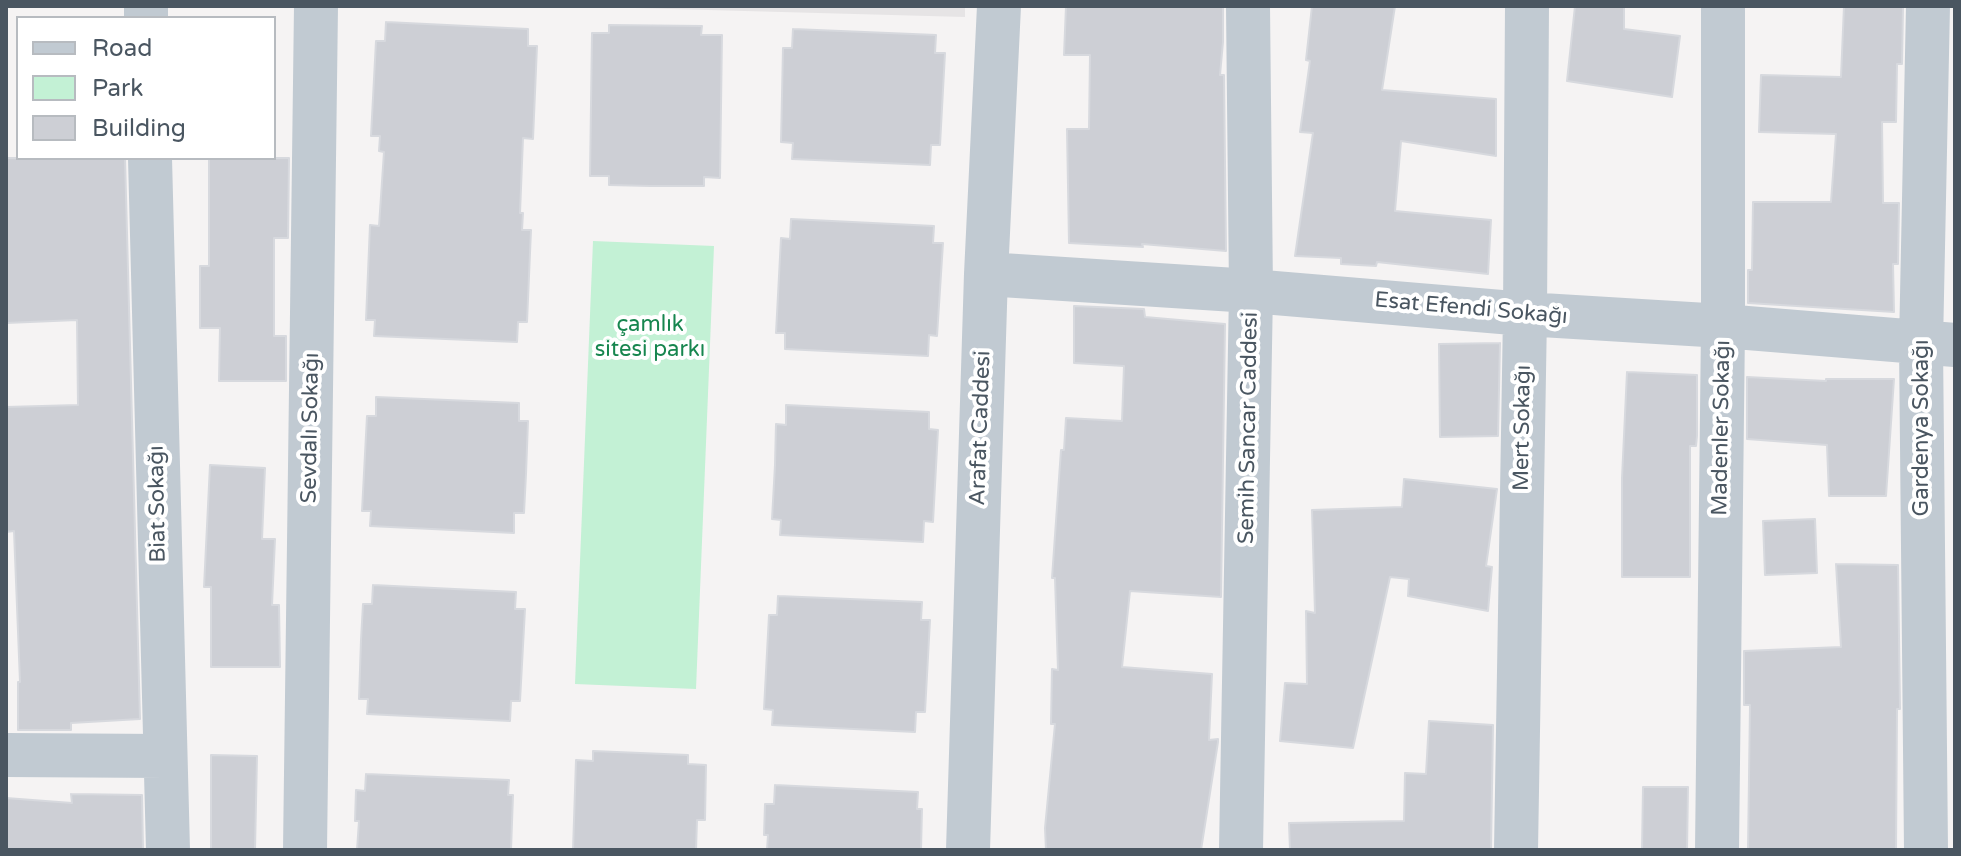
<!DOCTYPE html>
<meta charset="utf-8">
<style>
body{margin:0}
#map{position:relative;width:1961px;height:856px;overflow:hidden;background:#f5f3f3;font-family:"Varela Round",sans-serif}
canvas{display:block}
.frame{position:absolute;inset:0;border:8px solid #4a5661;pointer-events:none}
.legend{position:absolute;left:16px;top:16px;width:260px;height:144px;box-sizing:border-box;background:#fff;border:2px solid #b7bbc0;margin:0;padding:10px 14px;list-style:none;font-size:24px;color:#4a5661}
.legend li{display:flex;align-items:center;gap:16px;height:40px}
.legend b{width:40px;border:2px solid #b7bbc0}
</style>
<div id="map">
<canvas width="1961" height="856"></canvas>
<div class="frame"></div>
<ul class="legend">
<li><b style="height:10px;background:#c1cad2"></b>Road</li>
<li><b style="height:22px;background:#c3f1d5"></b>Park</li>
<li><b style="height:22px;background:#cdcfd5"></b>Building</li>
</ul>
</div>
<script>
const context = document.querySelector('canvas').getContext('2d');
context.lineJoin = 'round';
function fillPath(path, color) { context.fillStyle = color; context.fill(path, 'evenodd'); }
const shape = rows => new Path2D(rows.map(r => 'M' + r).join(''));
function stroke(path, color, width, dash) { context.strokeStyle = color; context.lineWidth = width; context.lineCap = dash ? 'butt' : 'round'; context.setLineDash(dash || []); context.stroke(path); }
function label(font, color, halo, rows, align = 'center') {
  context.font = font + ' "Varela Round",sans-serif'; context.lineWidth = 8; context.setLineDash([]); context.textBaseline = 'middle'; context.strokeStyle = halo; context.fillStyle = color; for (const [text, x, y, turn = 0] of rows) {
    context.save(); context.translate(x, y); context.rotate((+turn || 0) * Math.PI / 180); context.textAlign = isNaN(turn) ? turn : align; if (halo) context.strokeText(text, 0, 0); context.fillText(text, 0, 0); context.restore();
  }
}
fillPath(shape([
 [561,6,965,6,965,17]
]), '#e6e4e5');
fillPath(shape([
 [593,241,714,246,696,689,575,684]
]), '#c3f1d5');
const building = shape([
 [1066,6,1223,6,1223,42,1220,75,1224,75,1226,251,1142,244,1143,247,1069,243,1067,129,1089,129,1090,55,1064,55,1066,6],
 [1312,6,1395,6,1382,90,1496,99,1496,156,1401,141,1395,211,1491,220,1488,274,1377,262,1376,266,1341,264,1341,258,1295,256,1313,133,1300,132,1310,61,1306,60,1312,6],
 [1575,6,1624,6,1624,29,1680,36,1672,97,1567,81,1575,6],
 [1844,6,1903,7,1902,64,1897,64,1896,122,1882,122,1883,203,1899,203,1898,264,1893,264,1894,312,1748,303,1748,270,1752,270,1753,202,1831,202,1836,134,1759,132,1761,75,1841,77,1844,6],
 [386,22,528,29,528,46,537,46,533,139,523,138,520,213,523,213,522,230,531,230,527,322,518,322,517,342,374,336,375,320,366,320,370,225,379,226,384,152,379,151,380,136,371,136,376,41,385,41,386,22],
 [609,25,702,26,701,35,722,35,720,178,704,177,704,186,650,186,609,185,609,176,590,176,592,33,609,33,609,25],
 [793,29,936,35,935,53,945,53,940,145,931,145,930,165,792,159,793,143,781,142,783,48,792,48,793,29],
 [6,158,125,158,140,719,71,723,71,730,18,730,18,682,20,682,14,531,6,532,6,407,78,405,77,320,6,323,6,158],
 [209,158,289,158,288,238,274,238,274,336,286,336,286,381,219,381,220,328,200,328,200,266,209,266,209,158],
 [791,219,934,226,933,243,943,243,937,336,929,335,928,356,785,349,785,333,776,333,781,238,790,239,791,219],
 [1074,306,1144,309,1145,317,1225,324,1221,597,1130,591,1122,667,1212,674,1209,740,1218,739,1218,742,1201,850,1046,850,1045,828,1055,724,1051,724,1052,669,1058,670,1055,578,1052,578,1061,450,1064,450,1066,418,1122,421,1124,366,1074,363,1074,306],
 [1500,343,1498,436,1440,437,1439,344,1500,343],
 [1627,372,1697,375,1697,436,1696,446,1690,446,1690,577,1622,577,1622,478,1627,372],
 [1747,377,1826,381,1826,379,1894,379,1886,496,1829,496,1827,445,1747,439,1747,377],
 [376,397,519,403,519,421,528,421,526,474,524,513,514,513,514,533,370,526,371,511,362,511,367,416,376,416,376,397],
 [786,405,929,412,929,429,938,430,933,522,924,521,923,542,780,535,781,520,772,519,775,465,776,424,786,425,786,405],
 [210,465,265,468,262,539,275,539,272,605,279,605,280,667,211,667,211,587,204,587,210,465],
 [1404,479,1497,489,1486,566,1492,567,1488,611,1408,596,1409,579,1390,577,1353,748,1280,741,1285,683,1307,684,1306,611,1315,613,1312,510,1402,507,1404,479],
 [1815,519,1817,573,1765,575,1763,521,1815,519],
 [1836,564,1898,565,1900,709,1897,709,1896,850,1748,850,1750,705,1744,705,1744,651,1841,647,1836,564],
 [373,585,516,592,515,609,525,609,520,701,511,701,510,721,367,714,368,699,359,699,361,640,363,604,372,604,373,585],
 [778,596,922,602,921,620,930,620,925,712,916,712,915,732,772,725,773,710,764,709,769,615,777,615,778,596],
 [1429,721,1493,725,1491,850,1290,850,1289,823,1404,821,1405,773,1426,774,1429,721],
 [593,751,688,755,688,764,706,765,705,820,697,820,696,850,573,850,576,760,593,761,593,751],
 [211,755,257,756,255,850,211,850,211,755],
 [366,774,509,780,508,795,513,795,511,850,357,850,359,821,355,821,356,790,365,791,366,774],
 [775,785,918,792,917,809,922,809,921,850,767,850,768,835,764,835,765,804,774,804,775,785],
 [1643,787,1688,787,1687,850,1642,850,1643,787],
 [71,794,142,795,143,850,6,850,6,798,72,803,71,794]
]);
fillPath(building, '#cdcfd5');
stroke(building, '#d7d9de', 2);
stroke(shape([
 [146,6,146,18],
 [150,158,168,850],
 [986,274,1251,291,1525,314,1723,326,1955,345],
 [6,755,165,756],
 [305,850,316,6],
 [968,850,986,274,999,6],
 [1241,850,1251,291,1248,6],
 [1516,850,1525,314,1527,6],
 [1717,850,1723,326,1723,6],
 [1926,850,1921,344,1928,6]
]), '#c1cad2', 44);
label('22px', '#4a5661', '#fff', [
 ["Esat Efendi Sokağı",1471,309,5],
 ["Sevdalı Sokağı",311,428,-89],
 ["Arafat Caddesi",981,428,-88],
 ["Semih Sancar Caddesi",1249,428,-89],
 ["Mert Sokağı",1523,428,-89],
 ["Madenler Sokağı",1722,428,-89],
 ["Gardenya Sokağı",1922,428,-90],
 ["Biat Sokağı",158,504,-91]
]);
label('22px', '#17864f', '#fff', [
 ["çamlık",650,325],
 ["sitesi parkı",650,350]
]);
</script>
